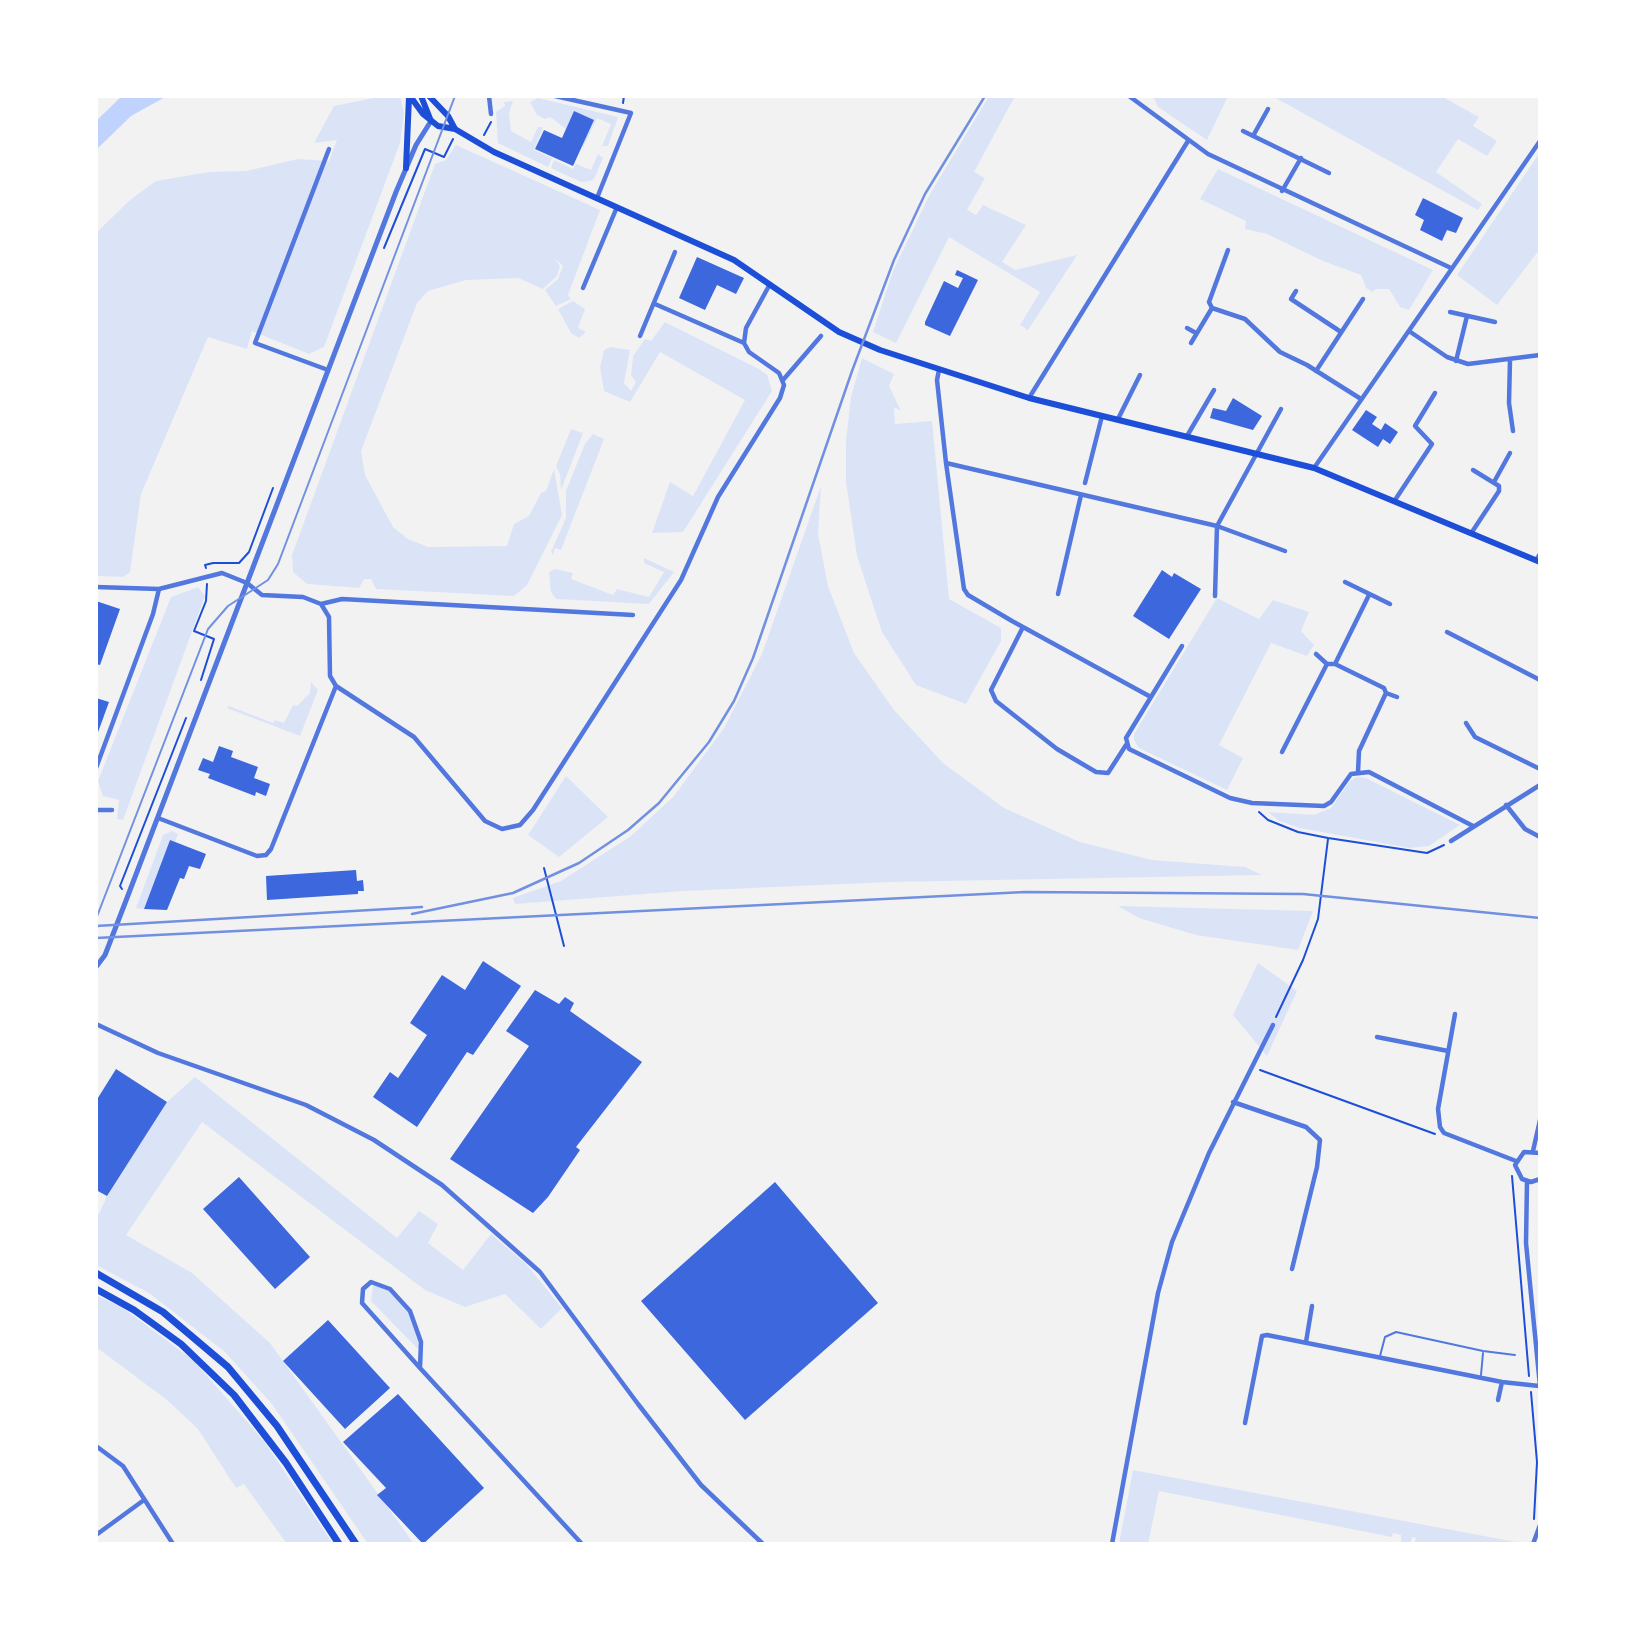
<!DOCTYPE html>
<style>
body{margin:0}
#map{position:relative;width:1636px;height:1640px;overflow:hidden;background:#f2f2f2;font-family:"IBM Plex Sans",sans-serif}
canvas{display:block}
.frame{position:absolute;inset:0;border:98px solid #fff;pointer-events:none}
</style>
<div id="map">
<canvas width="1636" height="1640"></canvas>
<div class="frame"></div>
</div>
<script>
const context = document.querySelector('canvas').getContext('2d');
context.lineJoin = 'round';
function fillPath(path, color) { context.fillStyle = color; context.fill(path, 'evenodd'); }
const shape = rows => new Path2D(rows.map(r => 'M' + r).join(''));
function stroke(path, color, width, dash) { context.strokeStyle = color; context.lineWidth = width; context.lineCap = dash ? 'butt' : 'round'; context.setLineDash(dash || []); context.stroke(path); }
fillPath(shape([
 [383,96,400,96,404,114,400,143,324,347,309,354,252,331,247,349,208,337,141,494,130,572,123,577,96,576,96,233,130,200,156,181,209,172,246,171,298,159,329,161,337,140,314,143,334,106],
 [989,96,1015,96,974,172,985,178,967,210,976,215,983,205,1026,225,1002,262,1015,270,1077,255,1028,330,1020,325,1040,292,949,237,896,343,873,332,893,271,930,194],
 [1153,96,1228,96,1207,140,1158,107],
 [1272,96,1441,96,1479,117,1473,126,1497,141,1487,156,1458,139,1436,172,1482,204,1478,210],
 [538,98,618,117,608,146,602,146,611,124,597,118,583,148,574,111,566,129,550,117,545,119,537,115,530,102],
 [513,101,509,113,511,131,531,142,538,127,543,127,534,150,552,158,548,167,498,143,496,112,505,106,504,102],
 [456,145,600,210,568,295,571,299,556,306,545,290,558,279,563,266,554,258,560,266,557,276,543,289,518,278,466,280,428,291,417,303,361,451,365,475,393,527,408,539,428,547,507,546,514,524,529,516,541,493,546,491,554,469,562,515,527,585,514,596,376,589,371,579,364,579,359,588,307,584,293,572,292,555,435,164,446,160],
 [1540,152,1540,249,1497,305,1457,275],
 [598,154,603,158,594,179,590,181,581,182,551,168,554,160,573,169,576,164,591,170],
 [1218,169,1433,270,1409,310,1400,307,1389,289,1375,289,1373,292,1366,288,1361,275,1323,261,1267,234,1245,229,1246,221,1200,199],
 [573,301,585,309,578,328,586,332,579,338,571,333,558,309],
 [665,322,759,369,767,375,772,391,683,532,652,533,670,482,693,496,745,400,660,352,630,402,604,391,600,367,604,350,610,347,630,350,624,383,631,391,636,382,631,375,633,356,645,339,651,341],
 [862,358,894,374,889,386,901,411,894,407,895,424,932,421,949,599,1001,628,1001,641,966,704,916,685,882,632,857,556,846,482,846,441,851,397],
 [571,429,583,433,561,490,560,474,556,466],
 [593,434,604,439,561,550,555,548,553,555,551,552,566,518,566,491,585,444],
 [821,486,818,534,828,586,854,653,894,710,943,763,1004,808,1080,842,1152,860,1245,867,1262,875,890,882,684,891,515,904,513,898,561,881,631,836,674,796,724,728,762,654],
 [644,558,674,572,649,604,556,599,551,592,549,572,555,569,573,573,571,579,613,595,617,589,649,597,664,572,644,563],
 [198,587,205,596,123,820,117,819,119,800,103,796,98,781,171,597],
 [1217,598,1259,619,1273,600,1309,612,1301,631,1314,645,1307,656,1271,643,1219,745,1243,758,1227,790,1139,748,1134,740,1134,734],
 [311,682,318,690,300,736,227,708,229,706,273,723,275,720,284,723,293,705,297,706,310,693],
 [566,776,608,817,559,857,528,835],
 [1356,777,1366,778,1460,825,1429,846,1409,848,1300,828,1279,821,1268,812,1314,815,1331,808,1349,782],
 [172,831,178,834,175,842,170,840,144,909,136,908,163,835],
 [1118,906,1313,911,1298,950,1196,935,1139,918],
 [1258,963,1297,991,1267,1056,1233,1015],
 [195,1077,397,1238,419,1211,438,1224,428,1243,463,1270,491,1234,526,1264,562,1308,541,1329,505,1294,465,1307,425,1290,202,1122,126,1235,192,1273,270,1343,414,1544,368,1544,272,1404,225,1352,149,1293,96,1265,96,1213,99,1214,107,1196,167,1102],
 [373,1285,389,1290,411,1314,422,1340,423,1354,371,1301],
 [96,1295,123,1308,193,1360,264,1441,333,1544,287,1544,244,1484,236,1488,198,1429,167,1400,96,1347],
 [1133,1470,1521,1543,1426,1544,1415,1542,1416,1538,1412,1537,1410,1544,1401,1544,1401,1535,1393,1533,1392,1537,1159,1491,1148,1544,1119,1544]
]), '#dbe4f7');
fillPath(shape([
 [122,96,167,96,131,116,96,150,96,121]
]), '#bfd3fe');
fillPath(shape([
 [574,111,594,120,573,166,535,149,544,130,562,138],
 [1423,198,1463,218,1456,233,1447,230,1442,241,1420,230,1424,220,1415,215],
 [697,257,744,278,736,294,717,285,705,310,679,298],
 [957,270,978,280,950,336,925,325,925,322,944,281,958,288,963,278,955,275],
 [1233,398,1262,416,1253,430,1210,418,1213,408,1226,411],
 [1366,410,1377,417,1372,424,1381,430,1385,423,1398,432,1390,444,1383,439,1378,447,1352,430],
 [1162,570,1172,577,1174,573,1201,589,1169,639,1133,616],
 [96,601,120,609,100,665,96,664],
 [96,698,109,702,97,735,96,735],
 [219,746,233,751,231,757,258,767,254,778,270,784,266,796,256,792,255,796,208,778,210,774,198,770,203,758,213,762],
 [170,840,206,854,200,869,189,866,184,879,180,878,167,910,144,909],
 [356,870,357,881,363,880,364,891,358,891,358,894,267,900,266,876],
 [483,961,521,986,473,1055,467,1052,417,1127,373,1097,390,1072,398,1078,427,1035,410,1023,442,975,465,990],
 [535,990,559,1004,565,997,574,1003,570,1011,642,1062,576,1147,580,1150,548,1197,533,1213,450,1159,529,1046,506,1031],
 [116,1069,167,1102,107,1196,96,1190,96,1101],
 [239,1177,310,1257,275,1289,203,1209],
 [775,1182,878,1303,745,1420,641,1301],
 [328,1320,390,1388,345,1429,283,1361],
 [398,1394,484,1488,423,1544,377,1495,386,1488,343,1442]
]), '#3d67dc');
stroke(shape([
 [623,103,624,96],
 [484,135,491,122],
 [384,248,425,149,444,157,453,139],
 [206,568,205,565,213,563,239,563,249,552,273,488],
 [201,680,214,639,194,631,206,601,207,584],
 [1259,812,1268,820,1298,832,1328,838,1427,853,1444,845],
 [544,868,564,946],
 [122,889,120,886,186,718],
 [1276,1017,1303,960,1318,919,1328,839],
 [1260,1070,1435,1134],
 [1512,1176,1529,1376],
 [1531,1392,1537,1462,1534,1519]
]), '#1d4ed8', 2);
stroke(shape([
 [1380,1356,1385,1337,1396,1332,1483,1351,1515,1355],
 [1481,1375,1483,1353]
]), '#5277de', 2);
stroke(shape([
 [555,96,631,113,597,198],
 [1129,96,1208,154,1451,268],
 [491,114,489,96,491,96],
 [1243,131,1329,173],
 [1253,136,1268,109],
 [1282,191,1301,158],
 [583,288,617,207],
 [1296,291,1291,299,1341,332],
 [655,304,744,343],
 [1212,308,1245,319,1280,352,1307,365,1361,399],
 [1450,312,1495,322],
 [1187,328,1196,333],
 [1409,331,1447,357,1468,364,1540,355],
 [640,336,675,252],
 [1191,343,1212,308,1209,302,1228,250],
 [1510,360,1509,403,1513,431],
 [1456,361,1467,316],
 [328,370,255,343,329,149],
 [939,370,937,380,946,463,964,589,968,595,1012,621,1149,696],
 [1316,371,1363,299],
 [783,380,821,336],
 [1029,398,1188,141],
 [1118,419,1140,375],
 [1187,436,1214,390],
 [946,463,1217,526,1285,551],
 [1314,468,1540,141],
 [1494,482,1510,453],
 [1085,483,1102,416],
 [1395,500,1432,444,1415,426,1435,393],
 [1472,532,1499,491,1499,486,1473,470],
 [1536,560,1540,554],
 [1345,582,1390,604],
 [96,587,159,589,222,573,247,583,262,595,303,597,321,604,329,617,330,676,336,686,414,737,485,821,502,829,520,825,533,810,681,580,718,497,780,398,784,385,779,373,749,352,744,343,746,328,770,284],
 [1058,594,1081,495],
 [1215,596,1217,526,1281,409],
 [321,604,342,599,633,615],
 [1023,627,991,690,996,701,1057,749,1096,772,1108,773,1126,745],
 [1447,632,1540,680],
 [1182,646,1126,738,1129,749,1230,798,1252,803,1324,806,1331,802,1351,774,1369,772,1473,826],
 [1316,654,1327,664,1335,664,1384,688,1386,693,1359,751,1358,772],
 [1335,664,1369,595],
 [1386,693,1397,697],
 [1466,723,1475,737,1540,769],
 [1282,752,1327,664],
 [96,768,153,614,159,589],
 [1506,805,1525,829,1540,837],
 [96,810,112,810],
 [158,818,257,856,266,855,271,849,336,686],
 [1451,841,1540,785],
 [1455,1014,1438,1109,1440,1127,1444,1133,1516,1161],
 [96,1024,158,1053,306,1105,374,1140,442,1185,540,1272,638,1404,701,1485,763,1544],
 [1377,1037,1448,1051],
 [1233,1102,1306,1127,1320,1140,1317,1167,1292,1269],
 [1533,1151,1540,1120],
 [1540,1153,1524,1152,1515,1165,1522,1179,1531,1182,1540,1179],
 [1527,1181,1526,1243,1540,1386],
 [1306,1342,1312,1306],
 [420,1368,421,1342,410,1311,390,1289,371,1282,363,1289,362,1303,420,1368,582,1544],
 [1498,1400,1502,1382],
 [1245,1423,1262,1336,1267,1335,1502,1382,1539,1386],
 [96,1446,123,1466,173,1544],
 [96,1535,144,1500],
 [1112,1544,1158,1293,1172,1242,1209,1153,1273,1025],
 [1533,1544,1540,1525]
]), '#5277de', 4.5);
stroke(shape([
 [96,967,105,955,127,898,396,192,416,145,431,121]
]), '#5277de', 5);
stroke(shape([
 [410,96,423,114,438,126,455,129,494,152,734,260,839,332,880,350,1029,398,1314,468,1540,562],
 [421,96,431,121],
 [429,96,448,116,455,129],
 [406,168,409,97]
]), '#1d4ed8', 6);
stroke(shape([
 [96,1273,163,1312,228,1367,277,1426,356,1544],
 [96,1289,134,1310,181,1344,234,1395,286,1463,339,1544]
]), '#1d4ed8', 7);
stroke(shape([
 [96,919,208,629,228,606,268,580,278,564,455,96]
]), '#7290e2', 2);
stroke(shape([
 [412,914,513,893,579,863,628,830,659,803,709,742,734,701,753,658,852,371,894,260,925,194,985,96],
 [96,926,422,907],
 [96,938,1025,892,1303,894,1540,918]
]), '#7290e2', 2.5);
</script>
